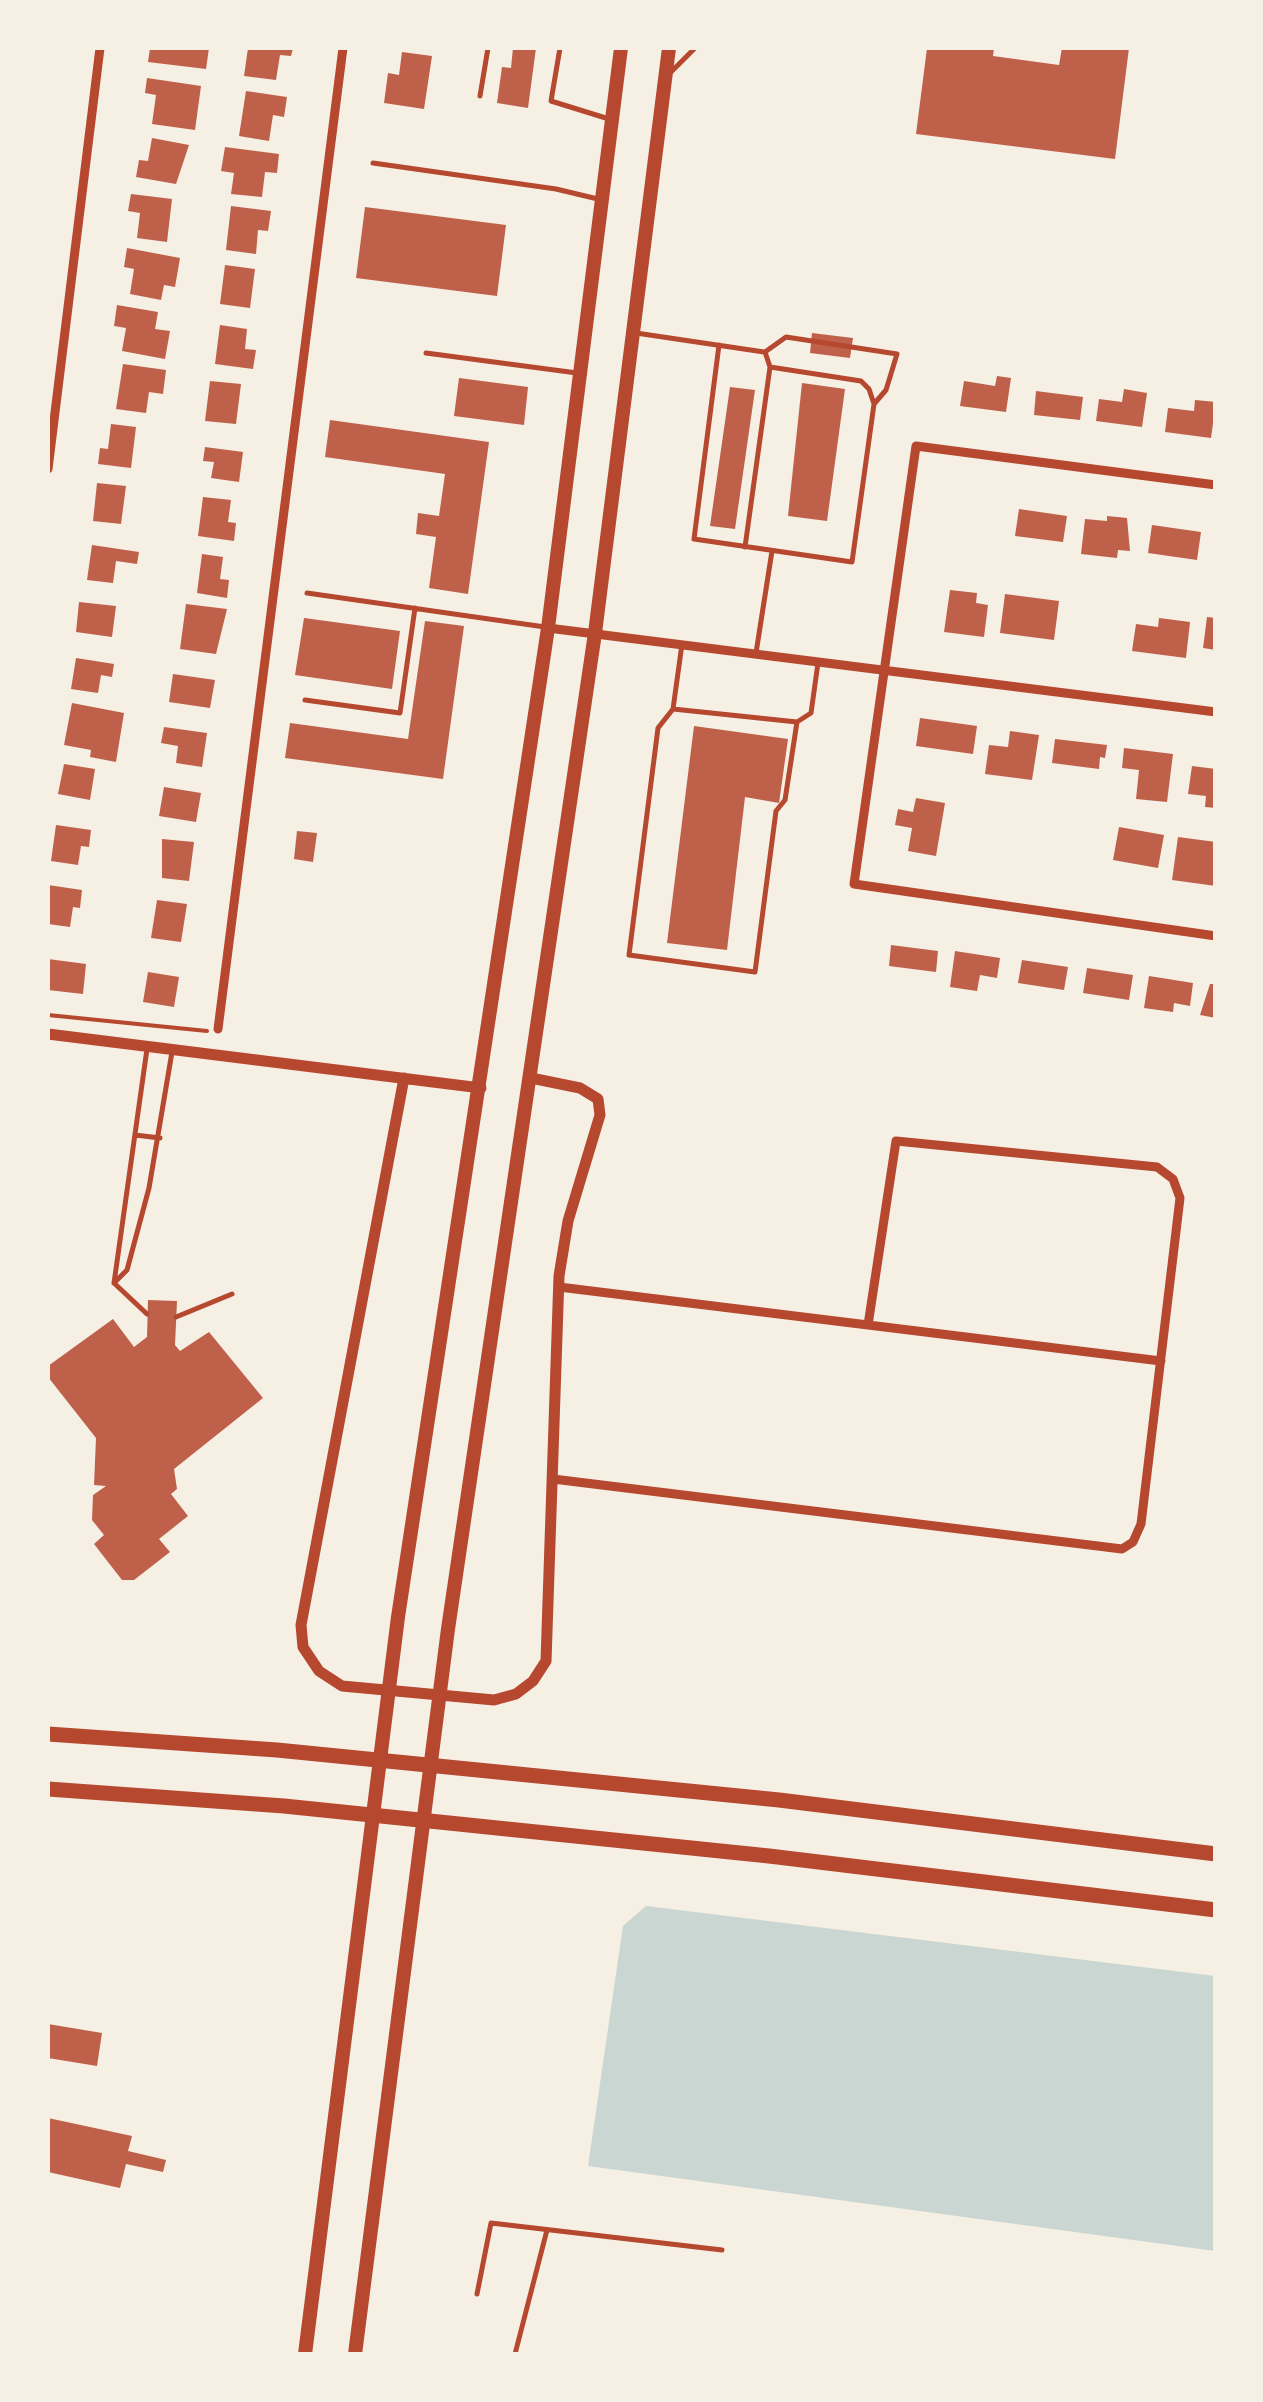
<!DOCTYPE html>
<style>
body{margin:0}
#map{position:relative;width:1263px;height:2402px;overflow:hidden;background:#f6efe4;font-family:"PT Serif",serif}
canvas{display:block}
.frame{position:absolute;inset:0;border:50px solid #f6efe4;pointer-events:none}
</style>
<div id="map">
<canvas width="1263" height="2402"></canvas>
<div class="frame"></div>
</div>
<script>
const context = document.querySelector('canvas').getContext('2d');
context.lineJoin = 'round';
function fillPath(path, color) { context.fillStyle = color; context.fill(path, 'evenodd'); }
const shape = rows => new Path2D(rows.map(r => 'M' + r).join(''));
function stroke(path, color, width, dash) { context.strokeStyle = color; context.lineWidth = width; context.lineCap = dash ? 'butt' : 'round'; context.setLineDash(dash || []); context.stroke(path); }
fillPath(shape([
 [646,1906,1215,1976,1215,2251,588,2166,623,1926]
]), '#c9d6d2');
fillPath(shape([
 [150,48,209,48,206,69,148,62],
 [248,48,293,48,291,56,280,55,276,80,244,76],
 [513,48,536,48,528,108,497,103,502,67,511,68],
 [927,48,994,48,993,56,1059,65,1062,48,1129,48,1115,159,916,134],
 [402,52,432,56,424,109,384,103,388,73,399,75],
 [147,78,201,86,195,130,152,124,156,95,145,93],
 [246,91,287,97,284,117,273,115,269,141,239,136],
 [152,138,189,145,176,184,136,177,139,160,148,161],
 [225,147,279,154,277,173,265,172,262,197,231,194,234,173,221,171],
 [131,194,172,199,167,242,137,238,140,213,128,211],
 [231,206,271,211,268,231,258,230,256,254,226,250],
 [365,207,506,225,497,296,356,278],
 [127,248,180,258,175,287,164,285,161,300,130,294,134,269,124,267],
 [225,265,255,269,250,308,220,304],
 [117,305,158,312,155,329,170,331,165,359,122,351,126,328,114,326],
 [220,325,247,329,245,349,256,350,253,369,215,364],
 [812,333,853,338,850,358,810,353],
 [123,364,166,370,163,394,149,392,146,413,116,409],
 [997,376,1011,378,1006,412,960,406,964,381,995,386],
 [459,378,528,387,524,425,454,416],
 [210,381,241,384,236,424,205,421],
 [802,383,845,389,827,521,788,516],
 [730,387,755,390,735,529,710,526],
 [1124,389,1147,393,1142,427,1096,421,1099,399,1122,402],
 [1036,391,1083,397,1080,420,1034,415],
 [1195,400,1216,402,1211,438,1165,432,1168,408,1194,411],
 [330,420,489,442,468,594,429,588,436,537,416,534,418,513,439,516,445,474,325,457],
 [111,424,136,427,131,468,98,464,100,448,108,449],
 [205,447,243,452,239,482,211,478,214,462,203,461],
 [97,483,126,486,121,524,93,521],
 [203,497,231,500,228,522,236,523,234,541,198,536],
 [1019,509,1067,516,1063,542,1015,536],
 [1107,516,1127,518,1130,551,1118,550,1117,558,1081,554,1085,519,1107,521],
 [1152,525,1201,532,1197,560,1148,553],
 [92,545,139,552,137,564,116,561,113,583,87,580],
 [202,554,223,557,220,579,229,580,227,598,197,593],
 [950,590,977,593,976,603,988,605,984,637,944,632],
 [1005,594,1059,601,1054,640,1000,633],
 [79,602,116,606,112,637,76,632],
 [186,604,227,609,216,654,180,649],
 [1207,617,1216,618,1216,650,1203,648],
 [304,618,400,631,392,689,295,675],
 [1159,618,1190,622,1186,658,1132,651,1136,624,1158,627],
 [425,621,464,626,443,779,285,758,290,723,408,739],
 [76,658,114,664,112,677,101,675,98,693,71,689],
 [173,674,215,680,210,708,169,702],
 [72,703,124,713,116,762,90,757,91,750,64,745],
 [920,718,977,726,973,754,916,746],
 [694,726,788,739,779,803,745,797,727,950,667,943],
 [164,727,207,733,202,767,176,763,178,746,161,743],
 [1010,731,1039,735,1032,780,985,774,989,745,1008,747],
 [1055,739,1107,745,1105,758,1100,757,1099,769,1052,763],
 [1124,748,1173,754,1167,802,1136,799,1139,770,1122,768],
 [64,764,95,769,90,800,58,794],
 [1192,766,1216,769,1216,808,1205,807,1206,796,1188,794],
 [164,787,201,793,196,822,159,816],
 [916,798,945,803,936,856,908,851,912,828,895,825,898,809,913,812],
 [56,825,91,830,89,847,81,846,78,865,51,861],
 [1119,827,1164,835,1158,868,1113,860],
 [297,831,317,833,313,862,294,859],
 [1178,837,1216,842,1216,886,1172,880],
 [162,839,194,842,189,881,162,878],
 [48,885,82,890,80,908,73,907,70,927,48,924],
 [157,900,187,904,181,942,151,938],
 [891,945,938,951,936,972,889,966],
 [955,951,1000,958,997,978,980,975,977,991,950,987],
 [48,959,86,964,83,994,48,990],
 [1022,960,1068,967,1064,990,1018,983],
 [1087,968,1133,975,1129,1000,1083,993],
 [148,972,179,977,174,1007,143,1002],
 [1149,976,1193,983,1190,1006,1174,1003,1173,1012,1144,1008],
 [1210,984,1216,984,1216,1018,1200,1015],
 [148,1300,177,1301,175,1345,180,1351,209,1332,263,1398,174,1469,177,1489,171,1494,188,1516,159,1539,170,1552,134,1580,122,1580,94,1544,104,1535,92,1520,93,1495,106,1486,94,1485,96,1438,48,1377,48,1366,113,1319,134,1347,147,1337],
 [48,2024,102,2033,97,2066,48,2058],
 [48,2118,132,2136,128,2151,166,2160,163,2172,126,2164,120,2188,48,2172]
]), '#bf614a');
stroke(shape([
 [48,1015,207,1031]
]), '#b5482f', 4);
stroke(shape([
 [560,48,551,101,609,119],
 [671,72,695,48],
 [480,96,488,48],
 [373,163,556,189,602,200],
 [636,333,764,352],
 [719,345,694,539,852,562,874,404,869,389,861,381,770,367],
 [765,352,786,337,897,354,886,390,874,404],
 [426,353,577,373],
 [745,547,770,367,765,352],
 [307,593,545,627],
 [682,644,673,709,658,728,629,955,755,972,776,811,785,800,797,722],
 [756,653,772,551],
 [305,700,400,713,415,608],
 [673,709,797,722,811,713,818,663],
 [135,1135,160,1138],
 [114,1283,127,1270,149,1188,172,1052],
 [114,1283,147,1049],
 [114,1283,147,1314],
 [176,1317,232,1294],
 [477,2294,491,2223,722,2250],
 [515,2354,547,2230]
]), '#b5482f', 5);
stroke(shape([
 [48,469,100,48],
 [1216,485,916,446,854,884,1216,936],
 [548,628,1216,712],
 [218,1029,343,48],
 [559,1287,1161,1361],
 [553,1479,1122,1549,1133,1542,1141,1524,1180,1198,1173,1179,1157,1167,896,1141,868,1325]
]), '#b5482f', 9);
stroke(shape([
 [48,1034,481,1088],
 [404,1078,301,1625,303,1647,319,1671,342,1686,494,1700,516,1694,533,1681,546,1661,559,1276,568,1221,600,1115,598,1099,580,1088,531,1078]
]), '#b5482f', 11);
stroke(shape([
 [305,2354,398,1617,548,628,621,48],
 [355,2354,448,1629,595,633,669,48]
]), '#b5482f', 14);
stroke(shape([
 [48,1734,277,1750,779,1800,1216,1854],
 [48,1789,284,1806,769,1856,1216,1910]
]), '#b5482f', 15);
</script>
